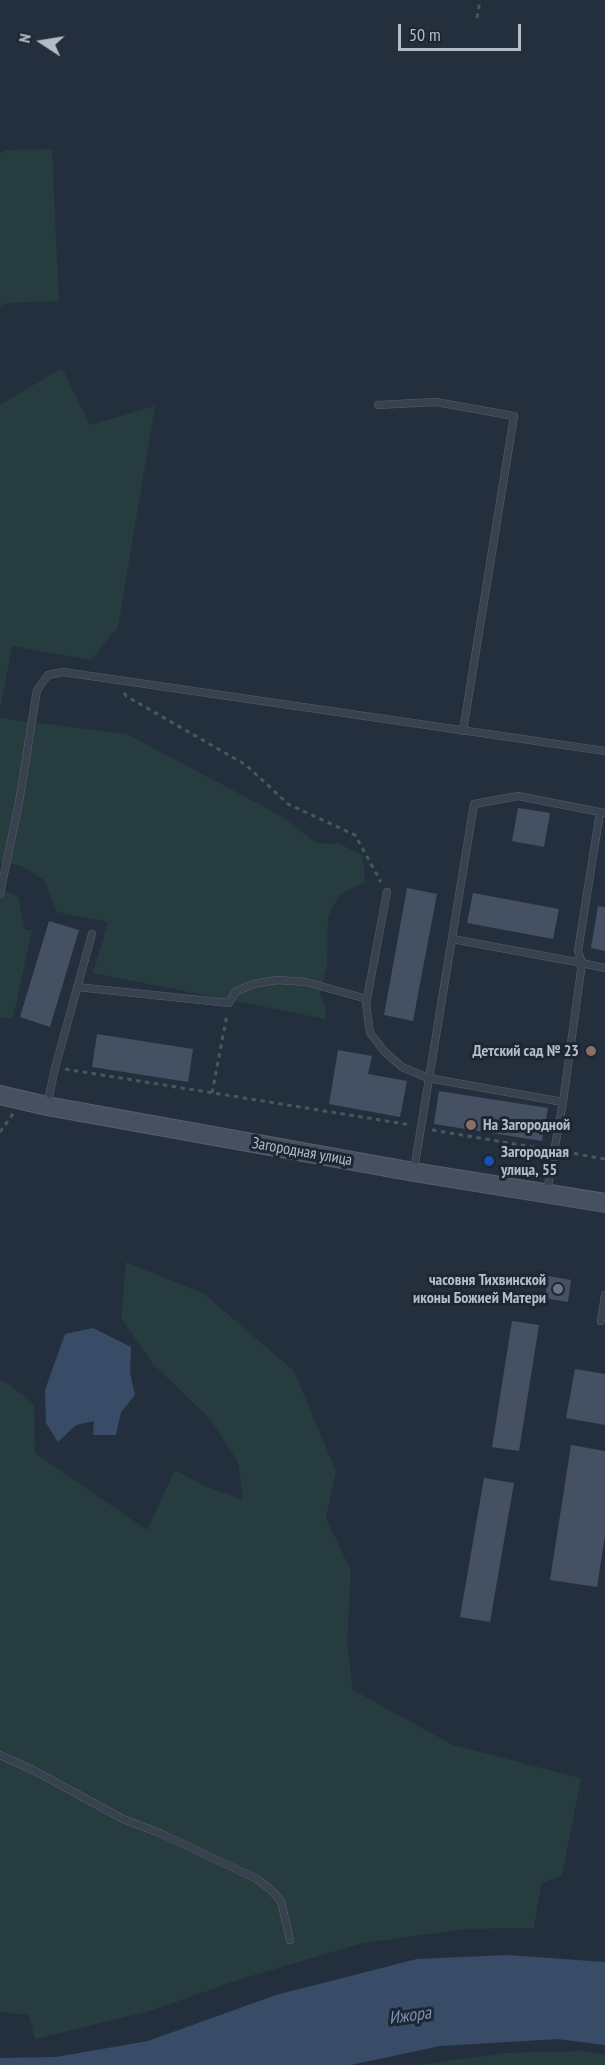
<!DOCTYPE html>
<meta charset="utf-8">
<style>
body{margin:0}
#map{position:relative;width:605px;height:2065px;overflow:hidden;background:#242f3e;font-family:"PT Sans Narrow",sans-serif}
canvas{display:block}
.north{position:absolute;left:12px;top:12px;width:60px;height:60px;-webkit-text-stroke:4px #1d2633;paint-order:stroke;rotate:282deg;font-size:16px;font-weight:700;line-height:24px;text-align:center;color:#b4bcc9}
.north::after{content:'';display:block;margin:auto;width:21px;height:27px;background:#b4bcc9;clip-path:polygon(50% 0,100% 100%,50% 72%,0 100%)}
.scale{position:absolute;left:398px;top:24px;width:123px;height:27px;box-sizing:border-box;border:3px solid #b4bcc9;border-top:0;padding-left:8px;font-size:18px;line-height:21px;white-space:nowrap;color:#b4bcc9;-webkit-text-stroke:4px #1d2633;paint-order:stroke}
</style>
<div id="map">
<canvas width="605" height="2065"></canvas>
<div class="north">N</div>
<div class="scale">50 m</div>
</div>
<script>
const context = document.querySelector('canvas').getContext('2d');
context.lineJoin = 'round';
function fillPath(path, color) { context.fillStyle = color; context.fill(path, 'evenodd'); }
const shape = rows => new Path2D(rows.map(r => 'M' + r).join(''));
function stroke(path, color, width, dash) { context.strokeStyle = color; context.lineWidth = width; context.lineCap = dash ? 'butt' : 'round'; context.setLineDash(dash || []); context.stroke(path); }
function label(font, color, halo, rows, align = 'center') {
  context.font = font + ' "PT Sans Narrow",sans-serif'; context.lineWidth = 6; context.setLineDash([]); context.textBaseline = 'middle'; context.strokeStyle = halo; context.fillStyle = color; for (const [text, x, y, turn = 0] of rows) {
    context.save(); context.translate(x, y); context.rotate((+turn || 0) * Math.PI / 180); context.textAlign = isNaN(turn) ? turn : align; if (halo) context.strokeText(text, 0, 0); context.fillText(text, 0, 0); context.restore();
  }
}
fillPath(shape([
 [52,149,59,301,7,303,0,306,0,153,6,150],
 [62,368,90,425,155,406,118,627,91,660,12,646,0,709,0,405],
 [0,718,127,734,283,817,316,843,340,844,363,856,365,882,339,895,328,917,327,967,320,994,326,1009,325,1019,93,973,108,922,57,912,44,880,22,866,1,862,0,864],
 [0,889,18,897,25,930,32,930,13,1018,0,1018],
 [126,1262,203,1293,294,1371,336,1471,326,1518,351,1571,347,1641,353,1690,453,1745,581,1778,562,1875,541,1884,534,1928,465,1929,363,1943,241,1979,150,2011,35,2039,29,2015,0,2012,0,1380,7,1383,34,1404,35,1453,147,1530,175,1470,203,1485,243,1500,238,1462,210,1419,153,1364,121,1318],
 [586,2051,605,2055,605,2065,420,2065,504,2053]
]), '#263c3f');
fillPath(shape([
 [93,1328,131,1347,130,1373,135,1395,121,1412,116,1435,93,1435,94,1421,76,1425,58,1442,46,1423,45,1390,65,1334],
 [507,1955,605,1962,605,2045,558,2039,440,2046,351,2065,0,2065,0,2058,56,2057,148,2041,276,1995,417,1959]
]), '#394c67');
fillPath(shape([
 [518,808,550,813,544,847,512,841],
 [407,888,437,894,413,1021,384,1015],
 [473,893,559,909,553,939,467,923],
 [598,906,605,907,605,951,591,948],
 [49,921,79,930,50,1027,20,1017],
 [97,1034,193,1049,188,1082,92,1067],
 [338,1050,372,1056,368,1074,407,1081,400,1117,329,1104],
 [439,1091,548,1108,542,1141,434,1124],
 [548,1276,571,1280,568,1302,545,1298],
 [512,1321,539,1325,519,1451,492,1447],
 [575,1369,605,1374,605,1425,566,1418],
 [571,1445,605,1451,605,1536,597,1587,550,1580],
 [484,1478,514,1483,490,1622,460,1617]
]), '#455162');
const service = shape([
 [378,405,436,402,514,416,463,731],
 [600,812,578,951,582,963,605,968],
 [387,892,366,1004,370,1033,385,1052,402,1067,428,1078,563,1102],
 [0,894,19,802,37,690,48,675,63,672,605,751],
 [452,939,582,963,563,1102,547,1191],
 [77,987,229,1003,235,992,253,984,277,980,306,982,367,999],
 [47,1106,55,1068,92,934],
 [414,1170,474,804,518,796,605,813],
 [601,1321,605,1295],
 [0,1755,35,1771,123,1819,162,1834,257,1879,270,1889,281,1901,290,1940]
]);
const secondary = shape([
 [0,1095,47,1106,414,1172,605,1203]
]);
stroke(service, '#565f6c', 8);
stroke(secondary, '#565f6c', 20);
stroke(shape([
 [477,18,480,0],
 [124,693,126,696,246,765,288,804,355,835,381,882],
 [65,1069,411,1125],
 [212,1093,227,1015],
 [432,1130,544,1149],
 [0,1132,13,1114],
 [565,1152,605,1159]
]), '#44595c', 3, [4.5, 4.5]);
stroke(service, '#38414e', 7);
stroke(secondary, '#465061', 18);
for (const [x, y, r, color] of [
 [591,1051,6,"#8d6e63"],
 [471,1125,6,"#8d6e63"],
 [489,1161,6,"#1a4fb4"],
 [558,1289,6,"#6b7280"]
]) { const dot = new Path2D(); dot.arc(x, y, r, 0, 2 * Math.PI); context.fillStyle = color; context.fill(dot); stroke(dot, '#1d2633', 2); }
label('bold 16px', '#b4bcc9', '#1d2633', [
 ["Детский сад № 23",579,1051],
 ["На Загородной",483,1125,"left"],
 ["Загородная",501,1152,"left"],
 ["улица, 55",501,1170,"left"],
 ["часовня Тихвинской",546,1280],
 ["иконы Божией Матери",546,1298]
], 'right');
label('16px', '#b4bcc9', '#1d2633', [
 ["Загородная улица",302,1152,10]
]);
label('italic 18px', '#7c92b1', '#1d2633', [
 ["Ижора",410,2016,-8]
]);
</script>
